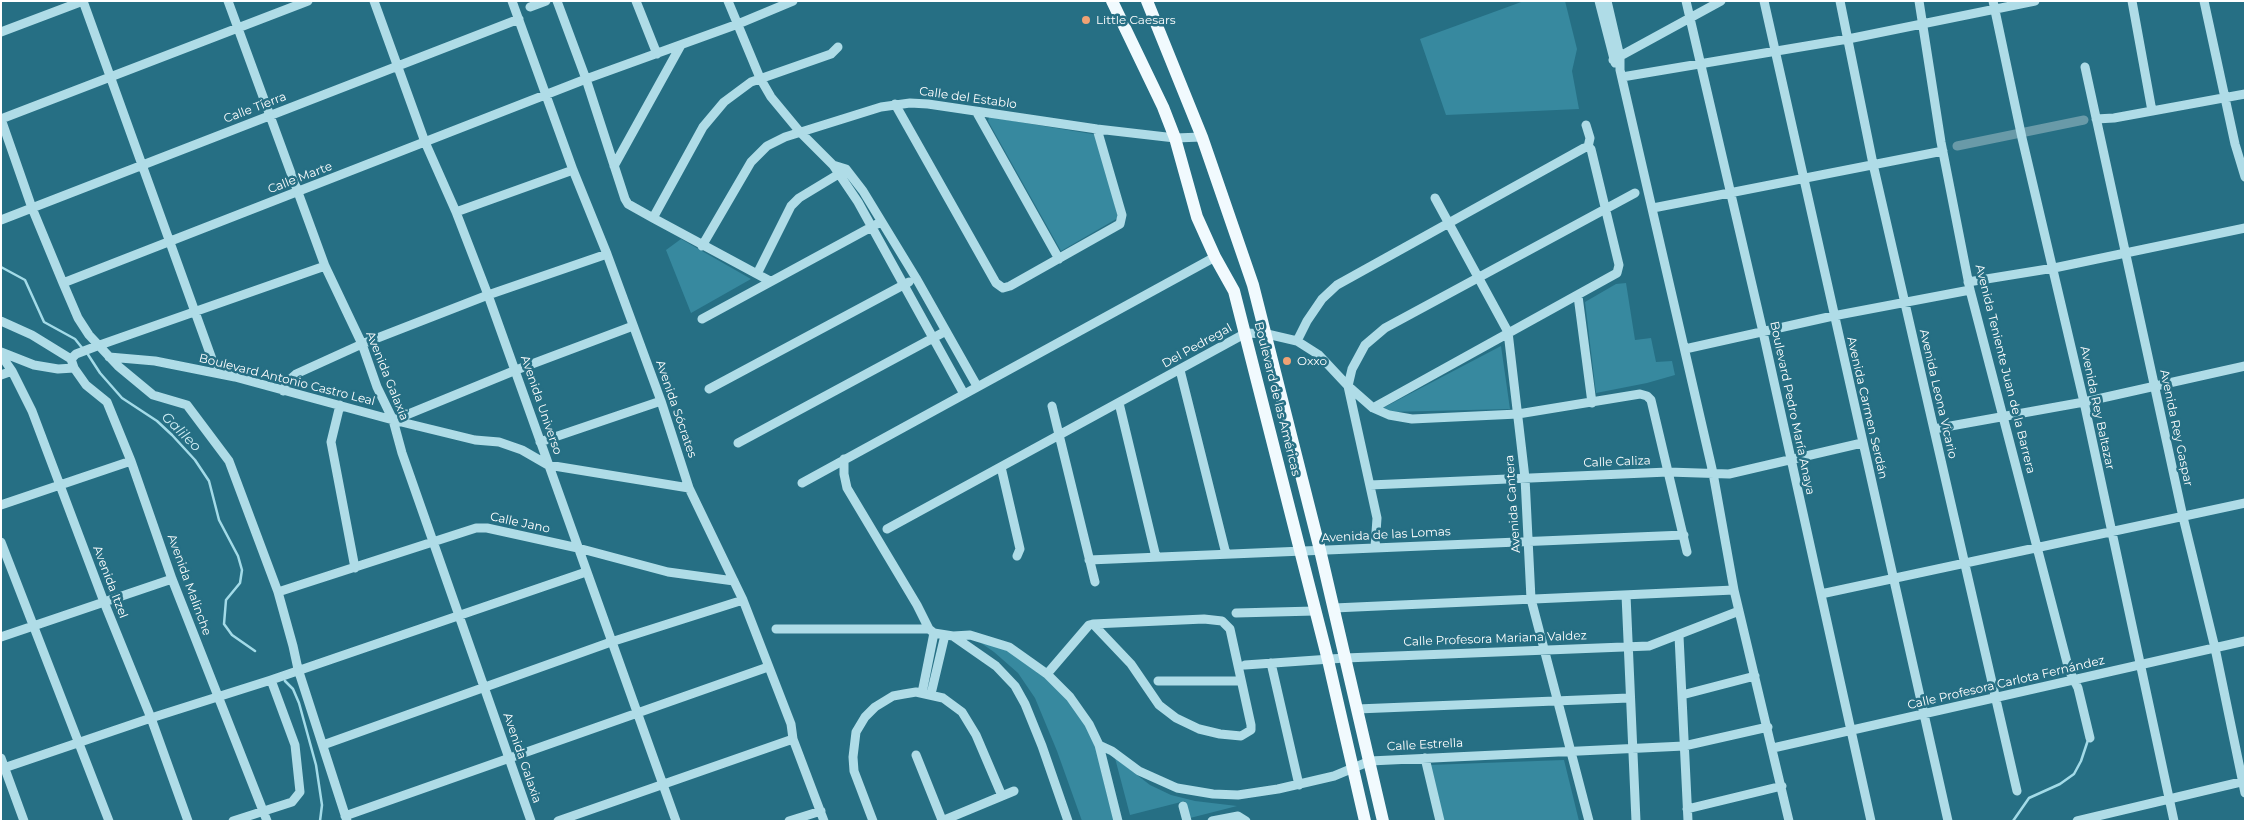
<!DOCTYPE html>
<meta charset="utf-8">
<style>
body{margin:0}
#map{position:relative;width:2246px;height:822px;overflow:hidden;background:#266f84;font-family:Montserrat,sans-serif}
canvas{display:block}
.frame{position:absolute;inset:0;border:2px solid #fff;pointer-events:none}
</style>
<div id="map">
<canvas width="2246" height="822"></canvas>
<div class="frame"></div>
</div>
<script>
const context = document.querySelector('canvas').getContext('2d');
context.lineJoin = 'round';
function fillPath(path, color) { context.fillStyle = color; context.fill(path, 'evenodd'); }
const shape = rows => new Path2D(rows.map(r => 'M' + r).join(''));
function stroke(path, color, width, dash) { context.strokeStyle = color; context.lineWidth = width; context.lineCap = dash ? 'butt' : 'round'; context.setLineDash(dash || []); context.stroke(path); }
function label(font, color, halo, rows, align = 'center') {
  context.font = font + ' Montserrat,sans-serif'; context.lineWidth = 5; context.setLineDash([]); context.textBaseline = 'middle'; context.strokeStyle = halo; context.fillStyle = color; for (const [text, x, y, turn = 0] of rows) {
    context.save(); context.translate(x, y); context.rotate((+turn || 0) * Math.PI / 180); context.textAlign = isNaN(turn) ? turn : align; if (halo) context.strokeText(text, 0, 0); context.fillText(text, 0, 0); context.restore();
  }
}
fillPath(shape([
 [1524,1,1565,1,1577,49,1572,71,1579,109,1446,115,1420,39],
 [989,117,1098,135,1118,218,1061,251,988,121],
 [681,239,751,279,691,313,666,250],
 [1626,283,1635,340,1651,338,1656,362,1672,361,1675,375,1647,383,1596,393,1585,302,1616,284],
 [1501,346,1510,409,1388,412,1381,409],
 [981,643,996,645,1026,661,1054,681,1092,727,1119,821,1082,821,1057,751,1035,698,1018,673,994,652],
 [1115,758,1150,785,1171,795,1195,801,1237,806,1190,818,1185,801,1130,815],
 [1564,760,1579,821,1442,821,1429,765]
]), '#37899f');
stroke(shape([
 [1,267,25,280,44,322,75,339,83,349],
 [87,353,100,373,122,398,157,421,172,435,195,460,209,481,219,520,238,556,242,570,240,583,226,600,224,624,232,635,255,651],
 [285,681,293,689,299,703,316,765,322,805,320,821],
 [2013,821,2029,798,2060,784,2074,774,2081,761,2088,740]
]), '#a3dbe8', 2.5);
stroke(shape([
 [1957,146,2084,120]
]), '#699aa8', 9);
stroke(shape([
 [83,1,212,359,214,362,228,373],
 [228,1,325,266,362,344,377,387,393,420,402,453,531,821],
 [374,1,425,142,456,212,488,295,676,821],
 [512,1,573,170,607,254,661,401,689,488,743,600,791,724,793,739,824,821],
 [557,1,586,79,625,199,628,204,653,218,770,281],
 [636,1,657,54],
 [728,1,760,78,771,97,800,132,833,165,858,202,964,394],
 [1599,1,1615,63],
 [1607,1,1620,57,1620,70,1713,473,1734,590,1789,821],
 [1686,1,1763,332,1871,821],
 [1764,1,1948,821],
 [1840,1,1873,164,2017,791],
 [1919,1,1941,142,1970,290,2069,670,2078,688,2090,738],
 [1993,1,2022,138,2084,402,2174,821],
 [2132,1,2152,111],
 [2204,1,2235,144,2245,177],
 [530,7,546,1],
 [1,32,83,1],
 [1613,60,1721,1],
 [2085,67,2183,517,2215,648,2245,793],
 [1622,77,1848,39,2035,1],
 [895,104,996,283,1003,288,1010,286,1120,224,1122,215,1097,129],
 [976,111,1059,259],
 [1,119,32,208,63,283,78,318,89,335,118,366,153,395,187,405,229,461,278,592,293,646,298,669,347,821],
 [1,119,308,1],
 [2096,119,2114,118,2245,94],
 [1586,125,1590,138,1588,147],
 [833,165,846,169,863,191,916,278,977,386],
 [614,166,681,45],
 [1435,198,1508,332,1525,478,1531,599,1589,821],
 [1653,208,1943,151],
 [456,212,573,170],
 [653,218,703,127,724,102,751,82,831,54,838,47],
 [1,220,519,19],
 [702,246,751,162,767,146,785,137,881,107,910,103,928,104,1097,129,1175,138,1202,137],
 [757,274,791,206,799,198,842,172],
 [1968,282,2054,268,2245,228],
 [63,283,586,79,738,24,793,1],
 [1578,296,1592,403],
 [702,319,877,224],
 [1,321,32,335,71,359],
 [1297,341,1307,321,1322,299,1337,285,1584,148,1588,147],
 [1685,349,1833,316,1970,290],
 [1,352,34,365,58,369,74,368],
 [1,355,12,371,32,411,104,602,151,718,188,821],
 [109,357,155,361,235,377,393,420,475,440,499,442,522,450,548,465,689,488],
 [1180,370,1226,554],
 [1,375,12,371],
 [709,389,909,282],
 [283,391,287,382,296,374,362,344,488,295,607,254],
 [1119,403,1156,557],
 [340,405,331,442,355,568],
 [1052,406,1095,582],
 [1373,408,1617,273,1619,265,1591,149,1588,147],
 [394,420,516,370,633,326],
 [1934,429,2084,402,2245,366],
 [540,442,661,401],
 [738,443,946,331],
 [844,459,844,474,847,488,917,605,929,629],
 [1001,467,1020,549,1017,556],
 [802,483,1215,257],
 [1370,485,1668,472,1729,474,1862,443],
 [1,505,131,461],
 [887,529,1246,333,1267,334,1297,341,1319,355,1348,386,1373,408,1389,415,1412,419,1518,414,1640,394,1647,396,1651,400,1687,552],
 [1,542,109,821],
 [1375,547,1377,518,1348,386,1352,369,1365,345,1385,328,1635,193],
 [1089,560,1684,535],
 [278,592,476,528,487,528,578,548,668,572,734,581],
 [1821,594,2245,503],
 [1626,595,1636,821],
 [1334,608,1734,590],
 [1236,613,1315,611],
 [776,629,929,629,934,633,953,636,970,635,1009,647,1047,674,1070,697,1089,724,1099,745,1118,821],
 [953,636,996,666,1015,686,1025,704,1042,746,1068,821],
 [1679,636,1688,821],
 [1,637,172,579],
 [1271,663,1299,785],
 [1245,665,1345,658,1649,646,1739,611],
 [1047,674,1089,625,1093,624,1204,619,1222,621,1230,629,1251,725,1251,730,1241,736,1220,734,1199,729,1176,718,1159,705,1131,664,1093,624],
 [1158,681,1241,681],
 [922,693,934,633],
 [931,694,945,635],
 [1682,695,1755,676],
 [1357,709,1629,698],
 [323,745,611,642,743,600],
 [1099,745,1112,751,1139,771,1177,788,1213,794,1238,795,1278,789,1334,776,1370,761,1684,746,1768,727],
 [1773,748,2245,641],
 [916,755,942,820],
 [1,758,24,821],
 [1425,758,1440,821],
 [1,769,151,718,271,680,586,572],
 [1183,806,1187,821],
 [1687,809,1782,786],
 [345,816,768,667],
 [233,821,292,802,300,792,295,745,271,680],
 [267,821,172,579,131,461,107,402,86,385,74,368,71,359,76,354,97,346,325,266],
 [558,821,793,739],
 [789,821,821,811],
 [873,821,854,771,853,757,856,732,865,717,875,707,893,696,904,694,916,692,943,698,962,712,976,735,1002,796],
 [942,821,1014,791],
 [1212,821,1238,816,1246,821],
 [2077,821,2245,781]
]), '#afdce7', 9);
stroke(shape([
 [1112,1,1163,107,1175,138,1197,217,1215,257,1234,291,1328,660,1365,821],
 [1147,1,1202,137,1253,285,1320,550,1383,821]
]), '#f1fafe', 12);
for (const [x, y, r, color] of [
 [1086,20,5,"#f1a274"],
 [1287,361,5,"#f1a274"]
]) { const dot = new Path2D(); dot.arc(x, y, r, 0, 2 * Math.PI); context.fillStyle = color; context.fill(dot); stroke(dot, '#266f84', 2); }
label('12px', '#fff', '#266f84', [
 ["Little Caesars",1096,20],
 ["Oxxo",1297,361]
], 'left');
label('12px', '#fff', '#266f84', [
 ["Calle del Establo",968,98,8],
 ["Calle Tierra",255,108,-21],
 ["Calle Marte",300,178,-21],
 ["Del Pedregal",1197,346,-29],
 ["Avenida Teniente Juan de la Barrera",2005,369,76],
 ["Avenida Galaxia",387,376,68],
 ["Boulevard Antonio Castro Leal",287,380,14],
 ["Avenida Leona Vicario",1938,394,77],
 ["Boulevard de las Américas",1277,399,76],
 ["Avenida Universo",541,405,71],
 ["Boulevard Pedro María Anaya",1792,408,78],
 ["Avenida Carmen Serdán",1867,408,77],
 ["Avenida Rey Baltazar",2097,408,78],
 ["Avenida Sócrates",676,409,71],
 ["Avenida Rey Gaspar",2176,428,78],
 ["Calle Caliza",1617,462,-2],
 ["Avenida Cantera",1513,504,-94],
 ["Calle Jano",520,523,12],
 ["Avenida de las Lomas",1386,535,-3],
 ["Avenida Itzel",110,582,69],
 ["Avenida Malinche",189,585,70],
 ["Calle Profesora Mariana Valdez",1495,639,-2],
 ["Calle Profesora Carlota Fernández",2006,683,-13],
 ["Calle Estrella",1425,745,-3],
 ["Avenida Galaxia",522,758,71]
]);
label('italic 14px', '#ccecf3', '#266f84', [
 ["Galileo",181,432,45]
]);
</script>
